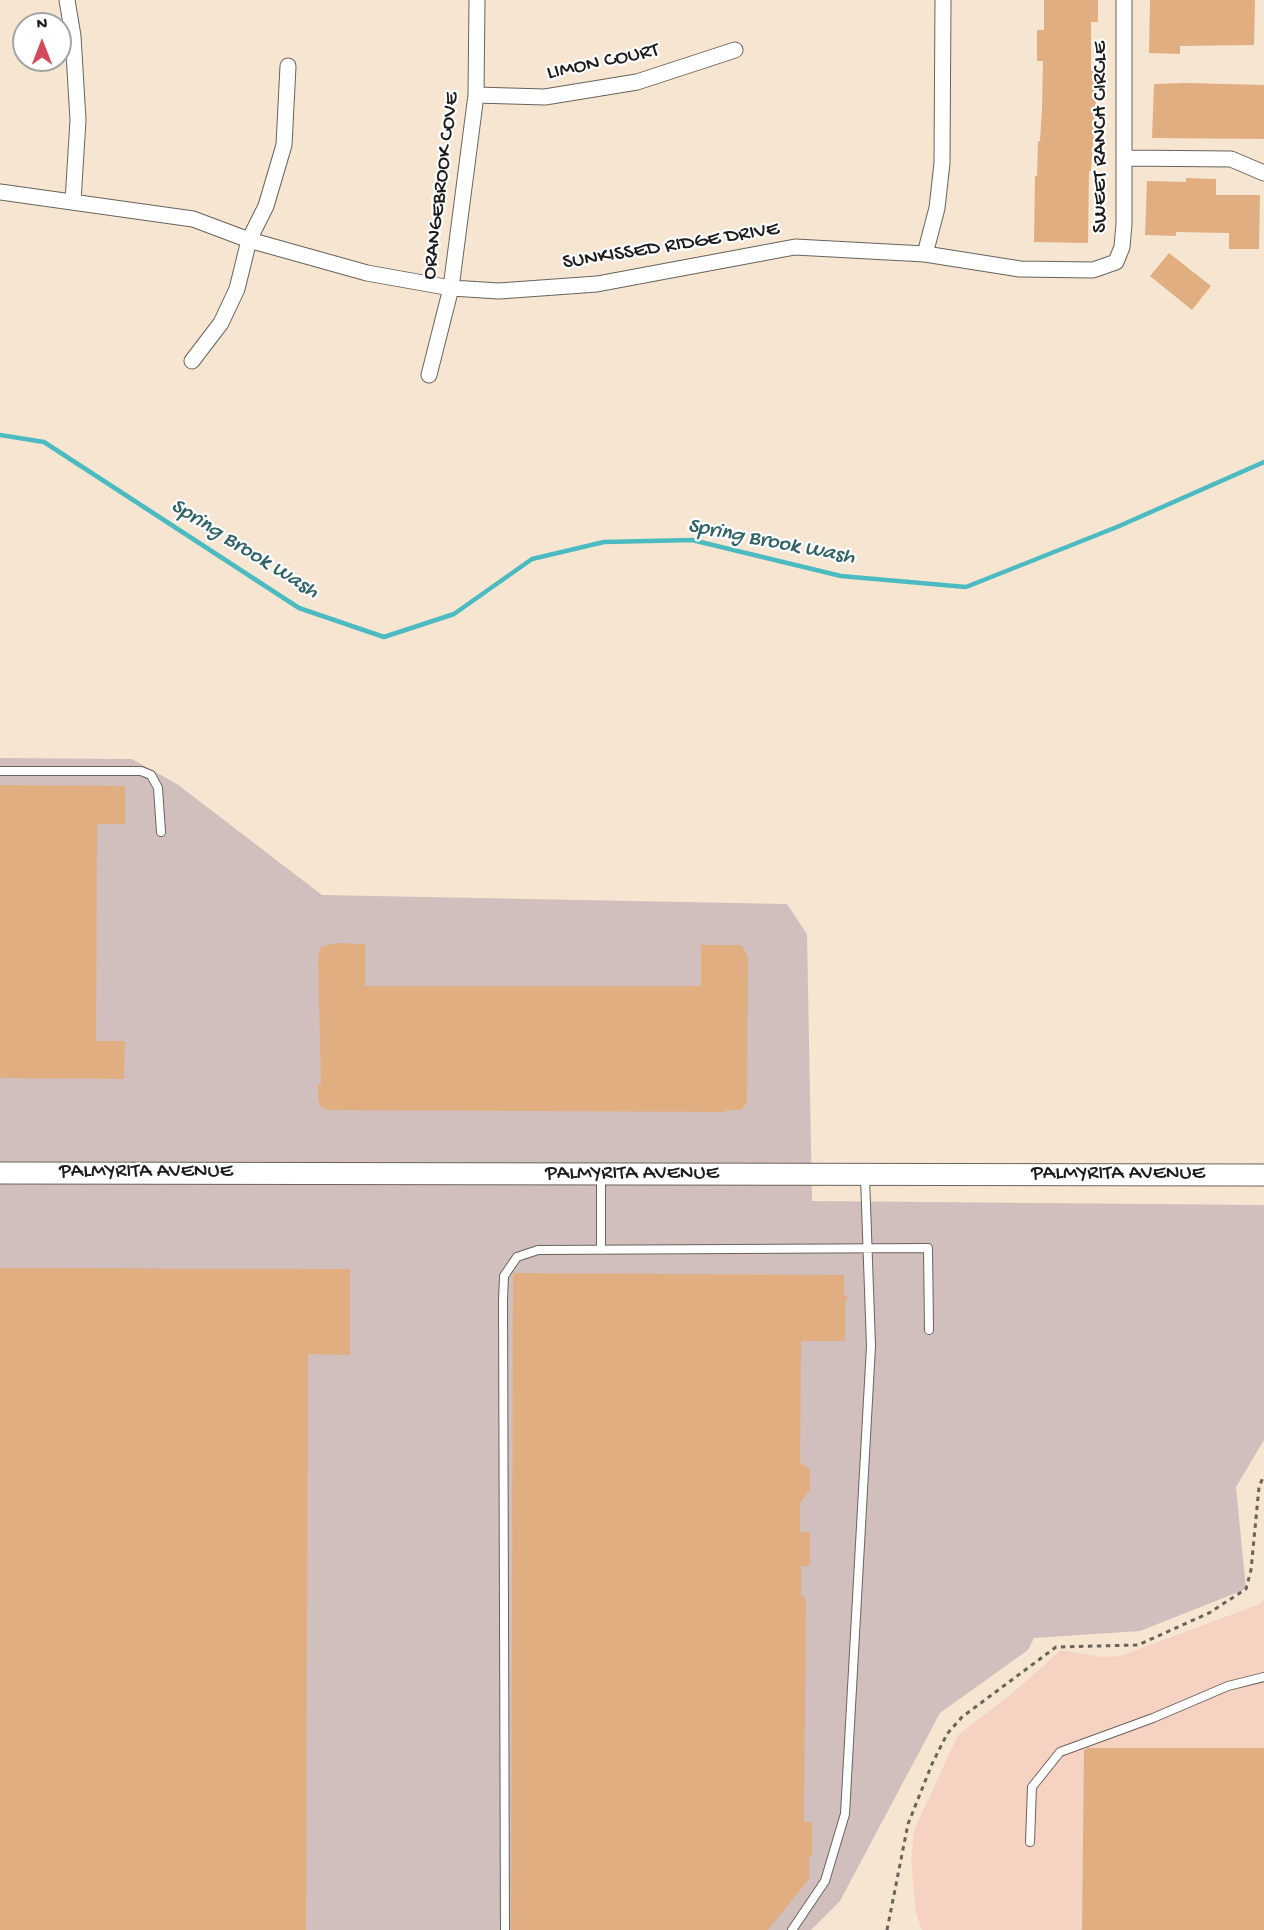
<!DOCTYPE html>
<style>
body{margin:0}
#map{position:relative;width:1264px;height:1930px;overflow:hidden;background:#f6e6d1;font-family:"Gochi Hand",sans-serif}
canvas{display:block}
.north{position:absolute;left:12px;top:12px;width:60px;height:60px;box-sizing:border-box;background:#fff;border:2px solid #a4a4a4;border-radius:50%;rotate:0deg;font-size:16px;font-weight:700;line-height:24px;text-align:center;color:#1c1c1c}
.north::after{content:'';display:block;margin:auto;width:21px;height:27px;background:#d1495b;clip-path:polygon(50% 0,100% 100%,50% 72%,0 100%)}
</style>
<div id="map">
<canvas width="1264" height="1930"></canvas>
<div class="north">N</div>
</div>
<script>
const context = document.querySelector('canvas').getContext('2d');
context.lineJoin = 'round';
function fillPath(path, color) { context.fillStyle = color; context.fill(path, 'evenodd'); }
const shape = rows => new Path2D(rows.map(r => 'M' + r).join(''));
function stroke(path, color, width, dash) { context.strokeStyle = color; context.lineWidth = width; context.lineCap = dash ? 'butt' : 'round'; context.setLineDash(dash || []); context.stroke(path); }
function label(font, color, halo, rows, align = 'center') {
  context.font = font + ' "Gochi Hand",sans-serif'; context.lineWidth = 4.5; context.setLineDash([]); context.textBaseline = 'middle'; context.strokeStyle = halo; context.fillStyle = color; for (const [text, x, y, turn = 0] of rows) {
    context.save(); context.translate(x, y); context.rotate((+turn || 0) * Math.PI / 180); context.textAlign = isNaN(turn) ? turn : align; if (halo) context.strokeText(text, 0, 0); context.fillText(text, 0, 0); context.restore();
  }
}
fillPath(shape([
 [1264,1598,1264,1930,922,1930,916,1913,911,1861,914,1830,958,1735,1015,1691,1061,1650,1102,1657,1120,1656,1260,1604]
]), '#f6d2c3');
fillPath(shape([
 [0,758,132,759,177,784,322,895,787,904,807,934,812,1201,1264,1205,1264,1440,1236,1487,1246,1589,1140,1631,1034,1638,1028,1650,940,1713,840,1901,811,1930,0,1930]
]), '#d1bfbd');
stroke(shape([
 [0,435,44,442,299,608,384,637,454,614,532,559,604,542,692,540,841,576,966,587,1117,527,1264,462]
]), '#4bbac1', 4.5);
fillPath(shape([
 [1044,0,1098,0,1098,22,1091,22,1091,71,1097,71,1096,102,1091,171,1089,171,1088,243,1034,242,1035,176,1037,176,1038,141,1040,141,1042,108,1043,61,1037,61,1037,30,1044,30],
 [1150,0,1255,0,1254,45,1180,46,1180,54,1149,53],
 [1187,83,1264,85,1264,139,1152,138,1154,84],
 [1186,178,1216,179,1216,195,1260,195,1259,249,1229,249,1229,233,1176,232,1176,236,1145,235,1147,181,1186,182],
 [1169,253,1211,286,1192,310,1150,276],
 [0,785,125,786,125,824,97,824,96,1041,125,1041,124,1079,0,1078],
 [336,943,365,944,365,986,701,986,701,945,741,945,748,956,747,1103,741,1110,726,1110,726,1112,326,1110,326,1108,321,1108,318,1099,318,1084,321,1084,318,956,321,947],
 [0,1268,350,1269,350,1355,308,1354,306,1930,0,1930],
 [513,1273,844,1275,844,1294,848,1298,845,1302,845,1341,801,1341,800,1462,810,1470,810,1490,800,1503,800,1532,810,1532,810,1566,801,1566,801,1595,806,1599,804,1822,812,1822,812,1856,809,1856,809,1879,768,1930,511,1930],
 [1088,1748,1264,1748,1264,1930,1082,1930,1084,1750]
]), '#e0ae81');
const lane = shape([
 [0,771,141,771,151,775,158,788,161,832],
 [601,1176,601,1250],
 [1030,1842,1032,1787,1060,1752,1153,1718,1228,1686,1264,1677],
 [505,1930,503,1301,504,1276,517,1257,538,1250,928,1248,929,1330],
 [792,1930,825,1881,845,1814,871,1346,865,1177]
]);
const street = shape([
 [67,0,73,36,78,120,73,201],
 [476,95,545,97,637,82,735,50],
 [1124,158,1231,159,1264,173],
 [0,192,193,219,249,240,367,273,451,288,499,291,597,284,795,247,925,254,1020,269,1093,270,1116,262,1122,247,1124,224,1124,0],
 [925,254,937,208,942,163,943,0],
 [192,361,221,323,237,289,249,240,266,206,284,145,288,66],
 [429,375,451,288,476,95,477,0]
]);
const secondary = shape([
 [0,1173,1264,1175]
]);
stroke(lane, '#68635b', 10);
stroke(street, '#68635b', 17);
stroke(secondary, '#68635b', 23);
stroke(shape([
 [887,1930,908,1824,932,1764,947,1734,962,1717,1056,1647,1138,1645,1209,1613,1246,1589,1251,1570,1259,1487,1264,1475]
]), '#68635b', 3, [4.5, 4.5]);
stroke(lane, '#fff', 8);
stroke(street, '#fff', 15);
stroke(secondary, '#fff', 21);
label('21px', '#1c1c1c', '#fff', [
 ["LIMON COURT",603,63,-12],
 ["SWEET RANCH CIRCLE",1102,137,-90],
 ["ORANGEBROOK COVE",442,186,-83],
 ["SUNKISSED RIDGE DRIVE",671,247,-9],
 ["PALMYRITA AVENUE",146,1173],
 ["PALMYRITA AVENUE",632,1175],
 ["PALMYRITA AVENUE",1118,1175]
]);
label('italic 22px', '#316366', '#fff', [
 ["Spring Brook Wash",771,543,11],
 ["Spring Brook Wash",244,550,32]
]);
</script>
